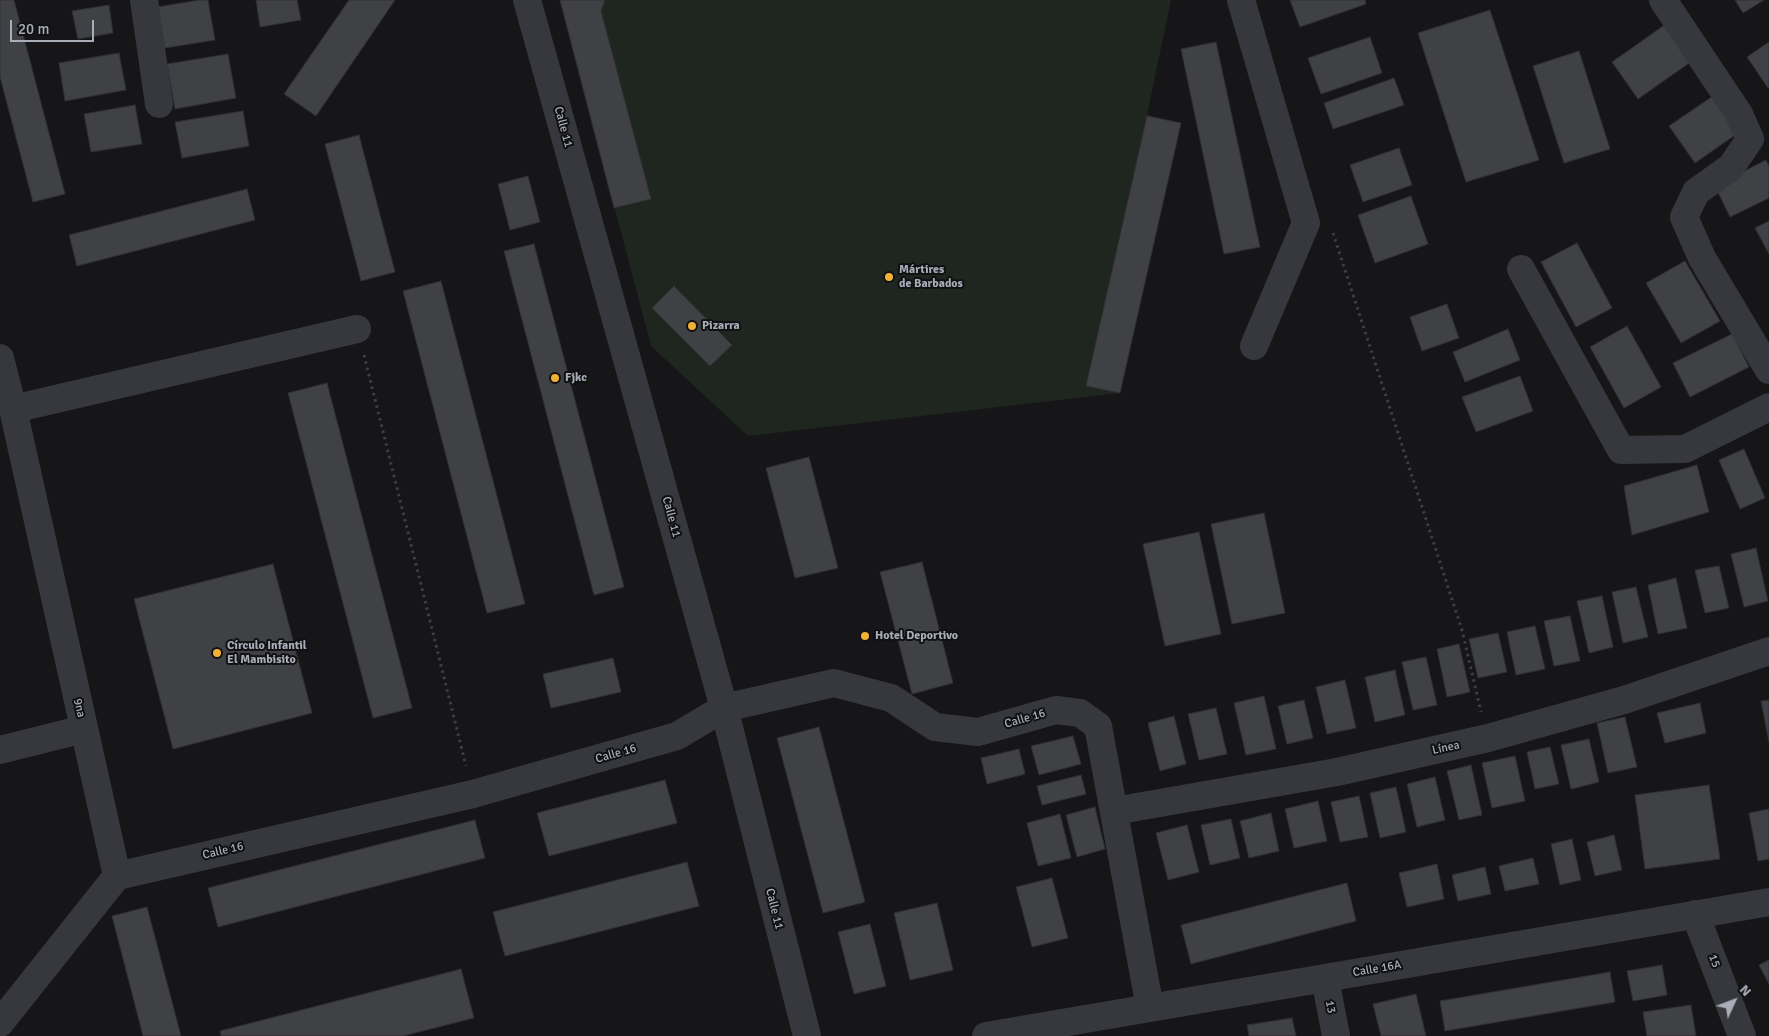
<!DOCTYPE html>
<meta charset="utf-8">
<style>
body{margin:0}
#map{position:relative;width:1769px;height:1036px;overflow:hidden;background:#161618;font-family:Signika,sans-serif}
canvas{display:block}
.north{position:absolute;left:1709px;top:976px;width:50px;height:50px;-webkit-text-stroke:4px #111113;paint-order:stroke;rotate:47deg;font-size:14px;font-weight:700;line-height:20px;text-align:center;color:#a8adb8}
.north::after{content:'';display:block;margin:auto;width:18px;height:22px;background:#a8adb8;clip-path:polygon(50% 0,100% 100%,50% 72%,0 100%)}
.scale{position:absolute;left:10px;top:20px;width:84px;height:22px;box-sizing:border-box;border:2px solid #a8adb8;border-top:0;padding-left:6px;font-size:15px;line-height:18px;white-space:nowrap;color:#a8adb8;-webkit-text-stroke:4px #111113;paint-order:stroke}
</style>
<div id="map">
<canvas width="1769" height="1036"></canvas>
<div class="north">N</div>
<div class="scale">20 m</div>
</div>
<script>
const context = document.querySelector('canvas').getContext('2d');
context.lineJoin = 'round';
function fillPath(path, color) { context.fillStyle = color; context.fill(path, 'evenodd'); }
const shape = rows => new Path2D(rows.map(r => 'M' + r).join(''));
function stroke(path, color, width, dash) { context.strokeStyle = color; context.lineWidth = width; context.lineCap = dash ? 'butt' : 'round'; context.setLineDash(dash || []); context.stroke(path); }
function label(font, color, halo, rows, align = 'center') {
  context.font = font + ' Signika,sans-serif'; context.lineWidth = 4; context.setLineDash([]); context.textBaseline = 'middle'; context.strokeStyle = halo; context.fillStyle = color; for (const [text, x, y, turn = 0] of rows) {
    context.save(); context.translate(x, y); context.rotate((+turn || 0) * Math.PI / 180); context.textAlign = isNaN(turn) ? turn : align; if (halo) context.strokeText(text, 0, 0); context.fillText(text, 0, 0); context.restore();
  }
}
fillPath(shape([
 [560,0,1171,0,1147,115,1181,123,1120,393,748,436,651,346]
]), '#1e261f');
const building = shape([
 [0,0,14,0,65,194,33,202,0,77,0,0],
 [200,0,208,0,215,40,165,48,157,7,200,0],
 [256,0,297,0,301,20,260,27,256,0],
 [349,0,395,0,316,116,284,94,349,0],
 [560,0,605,0,601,11,651,199,614,208,560,0],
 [1290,0,1365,0,1366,4,1300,27,1290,0],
 [1735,0,1764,0,1743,13,1735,0],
 [109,5,113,33,78,39,72,11,109,5],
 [1490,10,1539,160,1466,182,1418,33,1490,10],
 [1666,24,1692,61,1638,99,1612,62,1666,24],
 [1370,37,1382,73,1321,94,1308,58,1370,37],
 [1216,42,1260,247,1224,254,1181,49,1216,42],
 [1769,42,1769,87,1768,88,1747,57,1769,42],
 [1579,51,1610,149,1564,163,1533,66,1579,51],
 [119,53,126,90,65,101,59,63,119,53],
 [228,54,236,98,175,109,167,64,228,54],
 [1394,78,1404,105,1333,129,1324,103,1394,78],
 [1713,96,1738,133,1695,163,1669,126,1713,96],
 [135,105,142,144,91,152,84,114,135,105],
 [243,111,249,146,182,158,175,122,243,111],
 [1147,116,1181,123,1120,393,1086,386,1147,116],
 [359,135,395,272,361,281,325,144,359,135],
 [1399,148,1412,185,1363,202,1350,165,1399,148],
 [1766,160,1769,166,1769,198,1730,217,1715,186,1766,160],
 [528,176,540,222,510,230,498,184,528,176],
 [247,189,255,220,77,266,69,235,247,189],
 [1411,196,1428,244,1375,263,1358,215,1411,196],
 [1769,221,1769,254,1755,228,1769,221],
 [1577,243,1612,308,1576,327,1541,262,1577,243],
 [534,244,624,587,594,595,504,251,534,244],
 [1685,261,1720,321,1681,343,1646,283,1685,261],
 [441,281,525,604,487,613,403,291,441,281],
 [674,286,732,345,710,366,652,308,674,286],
 [1447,304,1459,338,1422,351,1410,317,1447,304],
 [1627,326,1661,387,1624,408,1590,347,1627,326],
 [1508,329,1520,360,1465,382,1453,352,1508,329],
 [1732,334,1749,367,1690,397,1673,363,1732,334],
 [1520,376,1533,411,1476,432,1462,397,1520,376],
 [327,383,412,708,373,718,288,393,327,383],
 [1744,449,1765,498,1740,509,1719,460,1744,449],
 [809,457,838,568,795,578,766,468,809,457],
 [1697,465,1709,512,1632,535,1624,486,1697,465],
 [1264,513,1285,613,1232,624,1211,524,1264,513],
 [1199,532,1221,634,1165,646,1143,544,1199,532],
 [1756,548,1768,601,1744,607,1731,554,1756,548],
 [922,562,953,683,912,694,880,572,922,562],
 [273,564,312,713,173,749,134,599,273,564],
 [1719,566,1729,608,1705,613,1695,570,1719,566],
 [1676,578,1687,628,1658,634,1648,585,1676,578],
 [1636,587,1648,637,1623,643,1612,592,1636,587],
 [1602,596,1613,647,1589,653,1577,601,1602,596],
 [1570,616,1580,661,1554,666,1544,621,1570,616],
 [1535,626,1545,669,1516,675,1507,632,1535,626],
 [1498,633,1507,672,1478,678,1469,639,1498,633],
 [1459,644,1470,692,1447,697,1437,649,1459,644],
 [1426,657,1437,705,1413,710,1402,662,1426,657],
 [613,658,621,692,551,708,543,674,613,658],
 [1395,670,1405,715,1375,722,1365,677,1395,670],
 [1345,680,1356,728,1327,734,1316,687,1345,680],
 [1264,696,1276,749,1246,755,1234,703,1264,696],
 [1304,700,1313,738,1287,744,1278,706,1304,700],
 [1769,700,1769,742,1761,701,1769,700],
 [1700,703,1706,733,1665,743,1657,713,1700,703],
 [1216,708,1227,754,1199,760,1188,714,1216,708],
 [1174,716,1186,764,1160,771,1148,723,1174,716],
 [1625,717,1637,767,1608,773,1597,723,1625,717],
 [819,727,865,902,823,913,777,738,819,727],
 [1073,736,1081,764,1039,775,1031,746,1073,736],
 [1589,739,1599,782,1571,789,1561,745,1589,739],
 [1550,747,1559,784,1535,789,1527,752,1550,747],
 [1019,749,1025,774,987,784,981,758,1019,749],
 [1515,756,1525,801,1492,808,1482,763,1515,756],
 [1471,765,1482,815,1459,820,1447,771,1471,765],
 [1081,775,1086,794,1042,805,1037,786,1081,775],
 [1435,777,1445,820,1417,827,1407,784,1435,777],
 [665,780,677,823,549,856,537,813,665,780],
 [1709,785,1720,859,1645,869,1635,795,1709,785],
 [1396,787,1406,832,1380,838,1370,793,1396,787],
 [1359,796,1368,837,1340,842,1331,802,1359,796],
 [1318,801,1327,841,1294,848,1285,809,1318,801],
 [1095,807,1105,849,1077,857,1066,815,1095,807],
 [1769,809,1769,859,1758,861,1749,813,1769,809],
 [1271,813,1279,851,1249,858,1240,821,1271,813],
 [1060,814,1071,858,1038,866,1027,823,1060,814],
 [1231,819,1240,858,1210,865,1201,825,1231,819],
 [475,820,485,858,218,927,208,888,475,820],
 [1187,825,1199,872,1168,880,1156,833,1187,825],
 [1614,835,1622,870,1595,876,1587,842,1614,835],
 [1572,839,1581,880,1560,885,1551,844,1572,839],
 [1533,858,1539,884,1505,891,1499,866,1533,858],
 [687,862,699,906,505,956,493,912,687,862],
 [1437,864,1444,899,1407,907,1399,873,1437,864],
 [1485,867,1491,894,1458,901,1452,875,1485,867],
 [1052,878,1068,938,1032,947,1016,887,1052,878],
 [1347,883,1356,921,1191,964,1181,925,1347,883],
 [937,903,953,970,910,980,894,913,937,903],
 [147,907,181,1036,143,1036,112,916,147,907],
 [870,924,886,986,854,994,838,932,870,924],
 [1769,960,1769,984,1759,965,1769,960],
 [1662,965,1667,995,1633,1001,1627,971,1662,965],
 [461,969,474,1018,403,1036,221,1036,220,1031,461,969],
 [1610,972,1615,1002,1445,1031,1440,1001,1610,972],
 [1416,994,1426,1036,1381,1036,1373,1004,1416,994],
 [1691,1005,1696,1036,1647,1036,1643,1012,1691,1005],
 [1292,1018,1296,1036,1249,1036,1247,1025,1292,1018]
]);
fillPath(building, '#404145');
stroke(building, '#303034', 1);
stroke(shape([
 [1333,233,1462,630,1481,712],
 [364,355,466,766]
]), '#3d3f44', 3, [2.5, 4]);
stroke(shape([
 [144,0,159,104],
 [527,0,724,708,807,1036],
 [1241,0,1306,223,1254,346],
 [1663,0,1739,114,1750,139,1731,167,1696,192,1684,217,1702,258,1769,370],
 [1521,269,1621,450,1685,449,1769,407],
 [0,358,13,409,117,876],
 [13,409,357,329],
 [0,750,84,729],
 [1114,811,1337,772,1488,738,1624,700,1769,651],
 [117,876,473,794,677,736,724,708,834,683,891,698,935,727,978,732,1056,710,1080,713,1098,726,1150,1008],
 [1695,914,1742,1036],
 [1325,978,1336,1036],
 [0,1023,117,876],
 [986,1036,1769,902]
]), '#37383d', 28);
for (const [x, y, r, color] of [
 [889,277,5,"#f2b134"],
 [692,326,5,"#f2b134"],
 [555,378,5,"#f2b134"],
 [865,636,5,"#f2b134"],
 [217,653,5,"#f2b134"]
]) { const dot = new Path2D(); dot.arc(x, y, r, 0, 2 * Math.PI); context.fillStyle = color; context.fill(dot); stroke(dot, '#111113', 2); }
label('12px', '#a8adb8', '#111113', [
 ["Calle 11",563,127,75],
 ["Calle 11",671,517,75],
 ["9na",79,708,77],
 ["Calle 16",1025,719,-16],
 ["Línea",1446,748,-12],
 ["Calle 16",616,754,-16],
 ["Calle 16",223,851,-13],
 ["Calle 11",774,909,76],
 ["15",1714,961,69],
 ["Calle 16A",1377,969,-10],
 ["13",1330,1007,79]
]);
label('bold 12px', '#a8adb8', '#111113', [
 ["Mártires",899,270],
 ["de Barbados",899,284],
 ["Pizarra",702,326],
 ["Fjkc",565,378],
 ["Hotel Deportivo",875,636],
 ["Círculo Infantil",227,646],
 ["El Mambisito",227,660]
], 'left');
</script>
